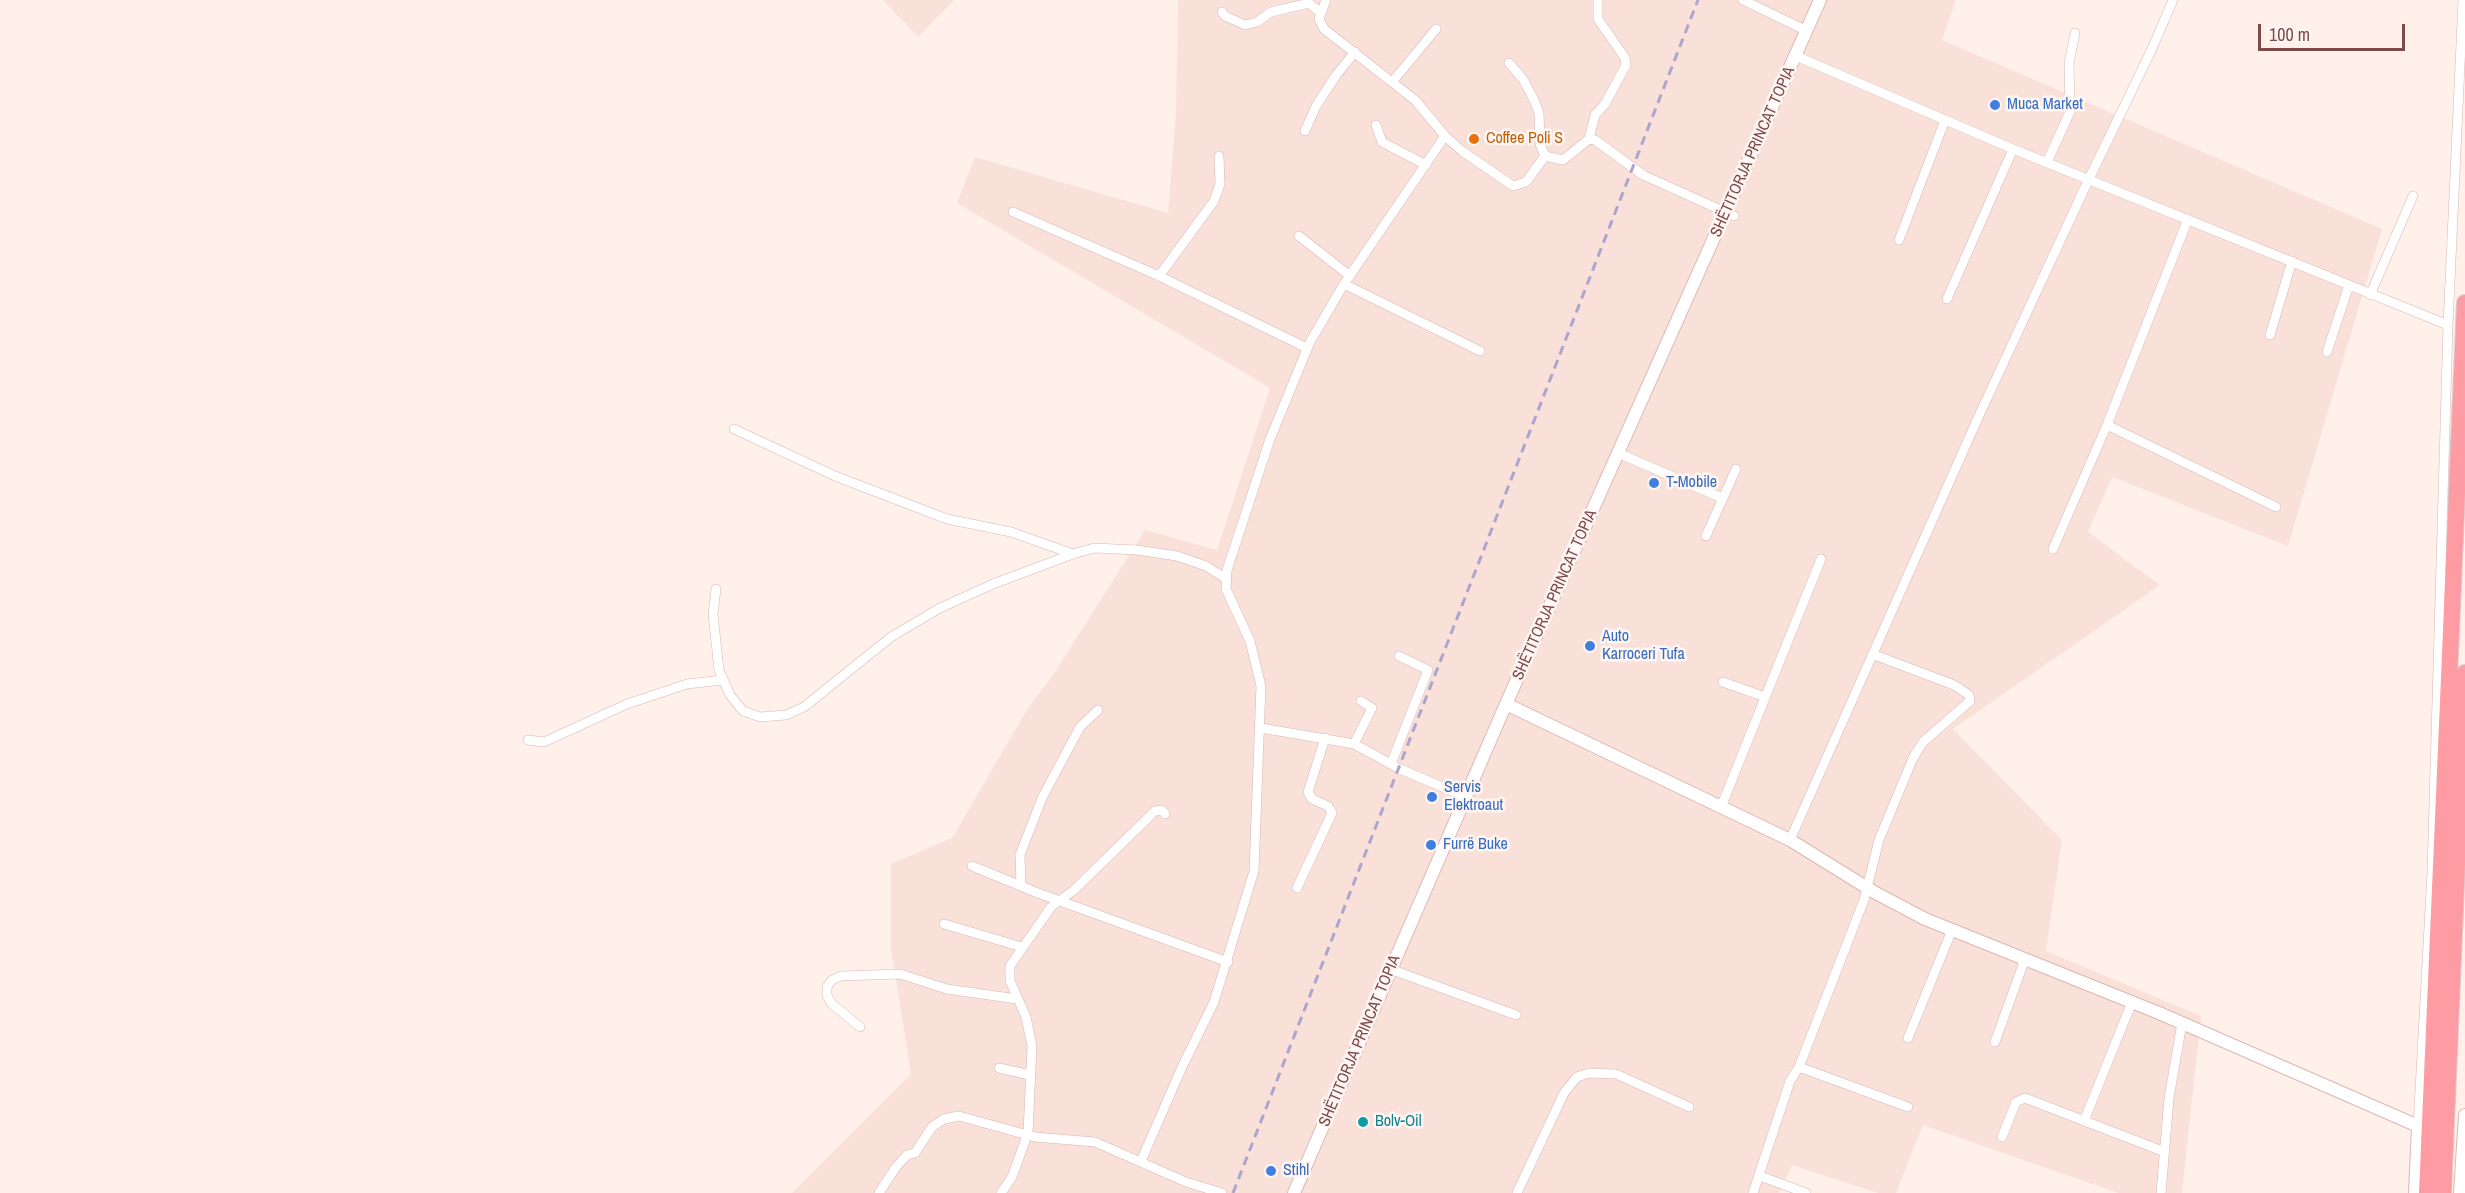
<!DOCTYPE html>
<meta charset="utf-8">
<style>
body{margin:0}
#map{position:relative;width:2465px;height:1193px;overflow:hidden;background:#fff0ea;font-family:"Archivo Narrow",sans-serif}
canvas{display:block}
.scale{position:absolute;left:2258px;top:24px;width:147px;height:27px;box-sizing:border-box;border:3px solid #7e4a49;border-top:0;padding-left:8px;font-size:18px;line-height:21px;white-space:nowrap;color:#7e4a49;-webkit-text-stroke:4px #fff6f3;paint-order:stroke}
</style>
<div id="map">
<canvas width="2465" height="1193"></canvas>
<div class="scale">100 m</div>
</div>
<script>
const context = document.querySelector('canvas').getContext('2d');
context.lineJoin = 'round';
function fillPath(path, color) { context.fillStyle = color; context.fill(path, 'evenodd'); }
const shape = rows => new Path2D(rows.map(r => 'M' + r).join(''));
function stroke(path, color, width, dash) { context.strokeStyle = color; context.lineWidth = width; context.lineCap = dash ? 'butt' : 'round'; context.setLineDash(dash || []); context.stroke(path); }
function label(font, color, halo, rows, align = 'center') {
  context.font = font + ' "Archivo Narrow",sans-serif'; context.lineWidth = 5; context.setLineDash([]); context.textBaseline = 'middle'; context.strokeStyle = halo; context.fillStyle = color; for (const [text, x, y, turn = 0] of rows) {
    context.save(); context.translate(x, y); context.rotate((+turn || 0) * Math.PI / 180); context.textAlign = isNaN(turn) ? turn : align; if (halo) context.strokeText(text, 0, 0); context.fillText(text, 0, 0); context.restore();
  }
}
fillPath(shape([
 [883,0,954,0,918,37],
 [1178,0,1956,0,1942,40,2382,229,2288,546,2112,477,2088,532,2160,585,1953,729,2062,840,2046,951,2201,1016,2182,1193,2118,1193,1923,1125,1896,1193,1878,1193,1792,1165,1779,1193,792,1193,911,1074,891,949,891,864,952,838,1028,708,1053,675,1145,530,1217,550,1270,388,957,203,975,157,1168,213,1176,111]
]), '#f9e1da');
const street = shape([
 [1326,0,1319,19,1324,29,1415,100,1445,136,1462,151,1513,186,1526,182,1545,156,1563,160,1589,139,1595,140,1643,175,1734,216],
 [1743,0,1807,31],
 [1222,12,1225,16,1245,25,1257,22,1271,12,1309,3,1321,13],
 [1796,56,2013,149,2448,325],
 [1509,63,1523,79,1535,102,1539,113,1540,144,1545,156],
 [1393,81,1436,29],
 [1376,125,1382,142,1426,165],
 [1305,131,1316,106,1337,74,1355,52],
 [1589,139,1595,115,1605,104,1626,65,1625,58,1598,19,1598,0],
 [2047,162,2070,112,2069,63,2075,33],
 [1013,212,1159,276,1307,348],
 [1299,236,1350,276],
 [1899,240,1945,120],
 [1159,276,1214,201,1220,184,1219,156],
 [1344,284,1480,351],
 [2370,295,2413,196],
 [1947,299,2013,149],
 [2270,335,2292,261],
 [2327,352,2349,285],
 [2107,425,2276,507],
 [734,429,835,476,947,519,1011,532,1073,554],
 [1618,453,1722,498],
 [1706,536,1736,469],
 [2053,549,2107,425,2188,219],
 [716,589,713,614,719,670,730,695,743,711,760,717,786,715,804,707,891,637,940,608,993,584,1073,554,1094,548,1137,550,1177,556,1206,566,1225,578],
 [1723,682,1765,697],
 [1261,728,1354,744,1400,769,1466,797],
 [528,740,544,742,627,704,687,684,723,680],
 [1354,744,1372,708,1361,701],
 [1391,764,1428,670,1399,656],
 [1721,807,1821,559],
 [1790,840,1977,420,2086,185,2151,51,2173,0],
 [972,866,1038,893,1228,962],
 [1021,885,1020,855,1042,798,1080,727,1098,710],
 [1297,888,1332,813,1328,806,1312,799,1308,792,1325,738],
 [944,924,1022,947],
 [1398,972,1516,1015],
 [860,1027,832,1004,827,996,827,987,832,980,841,976,900,974,947,989,1017,999],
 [1908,1038,1952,930],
 [1995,1042,2025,959],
 [1799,1067,1864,900,1879,840,1913,758,1923,742,1970,701,1969,695,1954,685,1872,654],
 [999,1068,1030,1075],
 [2084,1121,2132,1002],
 [2418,1126,2432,872,2448,325,2463,0],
 [2002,1137,2016,1102,2025,1098,2165,1152],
 [1141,1161,1182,1067,1214,1002,1254,871,1261,686,1250,641,1226,589,1227,570,1270,439,1310,342,1344,284,1445,136],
 [1760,1176,1806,1193],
 [879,1193,896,1167,907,1155,915,1153,932,1127,944,1119,959,1116,1035,1137,1095,1142,1186,1182,1222,1193],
 [1001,1193,1012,1177,1028,1133,1032,1046,1026,1017,1010,981,1010,966,1051,907,1074,890,1155,811,1162,810,1165,814],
 [1517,1193,1564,1093,1577,1077,1589,1073,1616,1074,1689,1107],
 [1753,1193,1790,1081,1799,1067,1908,1107],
 [2161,1193,2169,1098,2182,1023]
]);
const secondary = shape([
 [1506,704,1790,840,1874,892,1925,919,2159,1013,2418,1126,2415,1193],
 [1294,1193,1506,704,1820,0],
 [2460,1193,2465,1115]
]);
const highway = shape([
 [2427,1193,2465,303],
 [2443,1193,2465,673]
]);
stroke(street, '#d8b6b2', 10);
stroke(secondary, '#ddb6b1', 14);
stroke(highway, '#dbcccc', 18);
stroke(street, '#fff', 9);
stroke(secondary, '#fff', 12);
stroke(highway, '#ff9ba2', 16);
stroke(shape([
 [1233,1193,1698,0]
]), '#aca5cc', 3, [9, 6]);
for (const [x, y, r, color] of [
 [1995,105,6,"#3f7fe0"],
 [1474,139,6,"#e8710a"],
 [1654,483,6,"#3f7fe0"],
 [1590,646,6,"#3f7fe0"],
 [1432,797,6,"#3f7fe0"],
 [1431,845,6,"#3f7fe0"],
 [1363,1122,6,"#0f9aa8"],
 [1271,1171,6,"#3f7fe0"]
]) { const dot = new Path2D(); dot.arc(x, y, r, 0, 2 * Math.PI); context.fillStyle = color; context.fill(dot); stroke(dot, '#fff6f3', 2); }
label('16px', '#366cbe', '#fff6f3', [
 ["Muca Market",2007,105],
 ["T-Mobile",1666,483],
 ["Auto",1602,637],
 ["Karroceri Tufa",1602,655],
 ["Servis",1444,788],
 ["Elektroaut",1444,806],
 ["Furrë Buke",1443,845],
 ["Stihl",1283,1171]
], 'left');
label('16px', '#c56008', '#fff6f3', [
 ["Coffee Poli S",1486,139]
], 'left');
label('16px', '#7e4a49', '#fff6f3', [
 ["SHËTITORJA PRINCAT TOPIA",1753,152,-66],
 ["SHËTITORJA PRINCAT TOPIA",1555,595,-66],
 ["SHËTITORJA PRINCAT TOPIA",1360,1041,-67]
]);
label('16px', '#0d838f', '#fff6f3', [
 ["Bolv-Oil",1375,1122]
], 'left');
</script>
